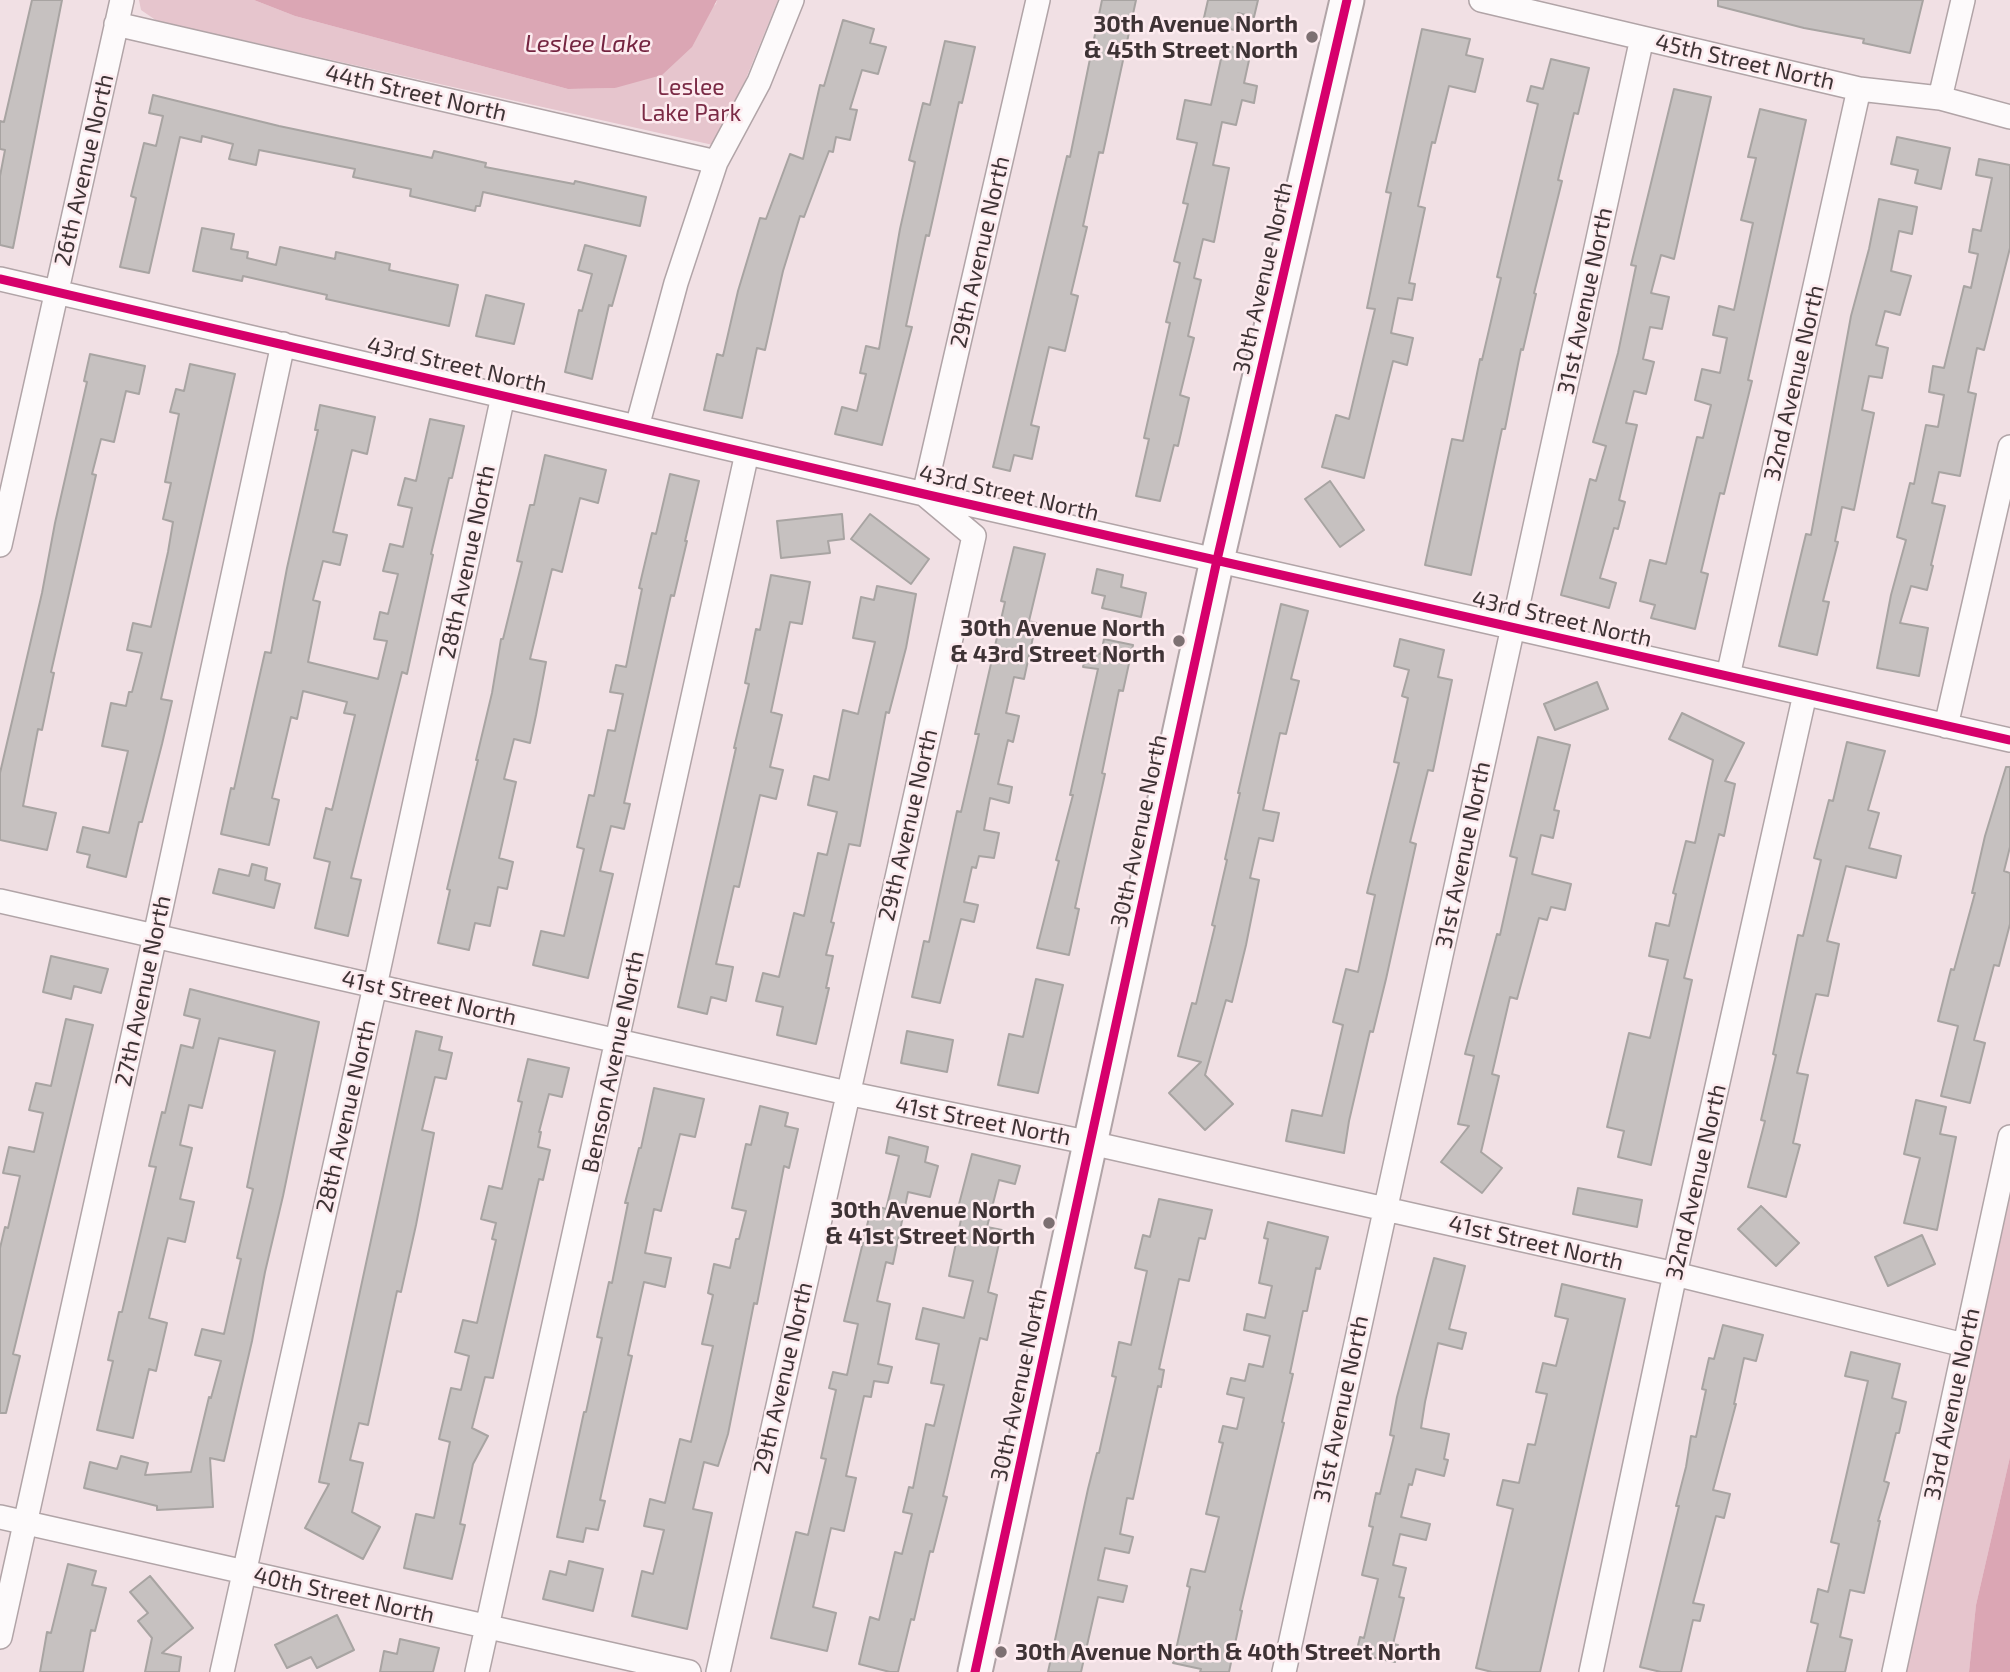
<!DOCTYPE html>
<style>
body{margin:0}
canvas{display:block;background:#f1e0e4}
</style>
<canvas width="2010" height="1672"></canvas>
<script>
const context = document.querySelector('canvas').getContext('2d');
context.lineJoin = 'round';
function fillPath(path, color) { context.fillStyle = color; context.fill(path, 'evenodd'); }
const shape = rows => new Path2D(rows.map(r => 'M' + r).join(''));
function stroke(path, color, width, dash) { context.strokeStyle = color; context.lineWidth = width; context.lineCap = dash ? 'butt' : 'round'; context.setLineDash(dash || []); context.stroke(path); }
function label(font, color, halo, rows, align = 'center') {
  context.font = font + ' "Exo 2",sans-serif'; context.lineWidth = 5; context.setLineDash([]); context.textBaseline = 'middle'; context.strokeStyle = halo; context.fillStyle = color; for (const [text, x, y, turn = 0] of rows) {
    context.save(); context.translate(x, y); context.rotate((+turn || 0) * Math.PI / 180); context.textAlign = isNaN(turn) ? turn : align; if (halo) context.strokeText(text, 0, 0); context.fillText(text, 0, 0); context.restore();
  }
}
fillPath(shape([
 [139,0,254,0,295,16,568,89,615,88,716,4,717,0,778,0,745,81,713,145,157,21,141,10],
 [2010,1196,2010,1457,1976,1605,1969,1672,1906,1672]
]), '#e6c5cd');
fillPath(shape([
 [254,0,717,0,692,47,662,75,615,88,568,89,295,16],
 [2010,1457,2010,1672,1969,1672,1976,1605]
]), '#dba6b4');
const building = shape([
 [32,0,62,0,13,248,0,245,0,176,5,150,0,149,0,121,4,122,32,0],
 [1102,0,1136,0,1103,153,1099,152,1083,226,1087,227,1071,294,1078,296,1065,351,1049,347,1031,425,1039,427,1032,459,1014,455,1010,471,993,467,1067,156,1070,157,1102,0],
 [1208,0,1258,0,1254,17,1238,13,1234,30,1203,22,1208,0],
 [1718,0,1923,0,1910,53,1863,43,1864,39,1804,28,1718,6,1718,0],
 [843,20,874,29,870,43,886,47,878,74,862,70,850,109,857,110,850,140,836,137,833,152,829,151,804,217,800,216,783,271,765,350,757,348,742,418,704,410,717,354,723,356,738,291,760,218,766,219,790,154,803,159,820,85,824,86,843,20],
 [1422,29,1470,39,1466,55,1483,59,1475,92,1449,86,1435,143,1432,142,1418,206,1425,208,1409,283,1415,284,1412,300,1398,298,1391,333,1413,338,1407,365,1393,361,1364,478,1322,467,1336,415,1349,419,1375,309,1367,308,1391,193,1386,192,1422,29],
 [945,41,975,47,962,103,959,102,929,236,926,235,906,326,912,327,882,445,835,434,842,407,857,411,866,374,860,373,866,346,879,349,900,229,915,162,909,160,923,103,930,105,945,41],
 [1224,45,1251,51,1244,83,1257,86,1254,103,1242,100,1236,125,1222,122,1213,165,1229,168,1214,242,1203,239,1194,278,1201,280,1188,336,1194,338,1180,395,1189,398,1178,446,1174,445,1160,501,1136,496,1149,439,1144,438,1170,323,1166,322,1180,263,1174,261,1188,204,1183,203,1197,143,1177,139,1185,100,1211,105,1224,45],
 [1551,59,1589,68,1578,114,1574,113,1558,180,1562,181,1534,293,1536,294,1523,350,1521,349,1505,429,1502,429,1471,575,1425,565,1452,439,1463,441,1480,359,1482,360,1501,278,1497,277,1538,104,1527,101,1531,86,1543,89,1551,59],
 [1674,89,1711,97,1674,259,1661,255,1651,293,1669,297,1662,329,1650,327,1643,359,1654,362,1646,394,1634,391,1626,423,1637,425,1619,500,1625,502,1618,529,1614,528,1600,578,1616,583,1609,608,1561,595,1590,479,1596,481,1606,446,1593,442,1618,353,1636,266,1631,265,1674,89],
 [153,95,279,126,432,158,434,151,486,163,485,167,574,184,575,181,646,197,640,226,483,192,480,206,476,206,475,211,410,196,411,189,353,177,355,169,259,150,256,165,229,159,233,144,202,136,201,142,180,137,149,273,120,267,136,198,131,196,144,143,156,146,163,116,149,113,153,95],
 [1760,109,1806,120,1748,380,1752,381,1724,494,1720,493,1701,572,1708,574,1695,629,1651,618,1655,605,1640,601,1650,560,1666,564,1697,437,1703,438,1711,405,1695,400,1702,369,1720,373,1727,338,1713,335,1719,306,1734,310,1753,223,1741,220,1756,158,1748,157,1760,109],
 [1897,137,1950,148,1941,189,1915,183,1918,170,1891,164,1897,137],
 [1979,159,2010,165,2010,248,1984,350,1977,348,1968,392,1976,394,1960,476,1939,472,1932,503,1945,506,1931,565,1933,566,1927,590,1911,586,1900,623,1928,628,1919,676,1877,668,1891,595,1906,540,1897,537,1910,483,1914,484,1926,425,1938,427,1944,395,1929,392,1933,366,1944,368,1964,286,1971,288,1978,254,1969,252,1973,229,1981,231,1992,178,1976,175,1979,159],
 [1879,199,1917,207,1912,234,1899,231,1891,271,1911,276,1900,315,1885,311,1876,345,1888,348,1882,378,1869,376,1862,410,1874,413,1854,510,1842,507,1835,541,1838,542,1823,601,1829,602,1817,655,1779,646,1806,534,1811,535,1851,316,1869,249,1879,199],
 [202,228,234,234,231,249,248,252,247,258,276,265,280,247,335,259,336,252,390,264,389,270,458,285,449,326,326,299,327,295,243,276,242,281,193,271,202,228],
 [585,245,626,256,612,306,609,305,592,379,565,372,579,310,582,311,592,274,578,270,585,245],
 [486,295,524,304,514,344,476,336,486,295],
 [90,354,145,366,139,394,126,391,114,442,101,439,92,474,96,475,51,672,54,673,42,730,38,729,23,806,56,813,47,850,0,840,0,773,42,593,55,523,87,382,84,381,90,354],
 [190,364,235,374,161,699,172,701,162,744,142,822,139,822,126,877,87,867,90,855,77,852,83,827,109,833,128,751,102,746,111,703,126,706,129,692,132,692,142,653,127,650,133,623,151,627,168,552,173,522,163,519,171,483,165,482,179,414,170,412,176,389,184,391,190,364],
 [320,405,375,417,367,454,352,450,333,532,347,535,340,565,323,561,313,600,320,602,308,662,378,679,387,641,374,639,380,612,388,614,398,574,383,571,390,544,403,547,412,508,398,505,405,478,416,481,430,419,464,426,452,478,449,478,431,554,433,555,407,674,402,672,351,878,361,880,348,936,315,928,330,862,314,858,326,808,332,810,355,715,344,713,347,702,303,691,297,719,291,717,272,798,279,800,269,845,221,834,231,788,234,789,265,652,271,653,287,568,318,430,315,430,320,405],
 [545,455,606,470,598,503,580,498,562,572,552,569,530,659,546,662,536,715,530,743,514,739,504,779,516,782,499,858,513,862,507,889,498,887,490,926,475,923,469,950,438,943,450,890,447,889,478,760,476,760,492,693,501,639,503,639,522,562,517,561,530,505,534,505,545,455],
 [670,474,699,481,685,541,687,541,674,596,671,595,624,803,630,804,624,829,611,826,600,871,613,874,588,978,533,965,541,931,564,936,584,849,577,847,589,795,594,796,608,730,615,731,623,694,610,692,616,665,626,667,642,589,639,588,652,533,656,534,670,474],
 [1330,481,1364,530,1340,547,1305,499,1330,481],
 [842,514,844,539,828,541,830,553,781,558,777,521,842,514],
 [870,514,929,559,911,584,851,539,870,514],
 [1014,547,1045,554,1029,621,1036,623,1024,679,1014,677,1006,713,1019,716,1013,742,1008,740,998,784,1012,787,1009,803,990,798,984,830,999,833,994,858,979,856,976,868,972,867,964,902,978,905,974,922,961,919,940,1003,912,997,924,941,929,942,957,811,961,812,979,734,975,734,1005,602,1001,601,1014,547],
 [1097,569,1123,575,1121,587,1146,593,1141,617,1102,608,1105,596,1092,593,1097,569],
 [771,575,810,582,802,624,790,622,771,712,782,715,770,767,783,770,776,799,760,795,739,887,734,886,716,964,733,967,726,1001,711,997,707,1014,678,1007,736,748,734,748,749,684,745,683,756,629,760,630,771,575],
 [877,586,916,594,906,648,889,713,886,712,860,846,849,844,831,922,834,923,826,955,833,956,826,988,829,988,816,1044,777,1035,783,1007,756,1001,763,973,779,977,794,913,804,916,818,853,827,855,837,812,808,805,814,776,829,780,843,710,858,714,875,642,853,638,861,597,874,600,877,586],
 [1281,604,1308,611,1291,679,1299,681,1286,734,1280,733,1263,810,1279,813,1273,841,1259,838,1250,878,1259,880,1246,945,1232,1002,1226,1000,1205,1075,1233,1104,1205,1130,1169,1093,1201,1062,1178,1056,1192,1003,1196,1004,1215,926,1212,925,1227,860,1225,859,1240,793,1238,793,1281,604],
 [1104,639,1133,645,1123,691,1119,690,1102,773,1105,774,1075,908,1079,909,1069,955,1037,948,1059,861,1056,860,1073,795,1070,795,1098,669,1083,667,1087,651,1101,654,1104,639],
 [1400,639,1444,650,1438,677,1452,680,1433,771,1428,770,1410,842,1416,844,1386,979,1373,1032,1370,1031,1349,1121,1344,1153,1286,1141,1292,1110,1322,1116,1343,1025,1333,1022,1346,969,1358,972,1375,895,1367,893,1399,763,1394,762,1408,698,1402,696,1409,670,1394,666,1400,639],
 [1597,682,1608,709,1555,730,1544,704,1597,682],
 [1682,713,1744,743,1725,781,1735,784,1724,836,1719,834,1684,978,1692,980,1651,1165,1618,1157,1624,1131,1607,1127,1629,1033,1650,1038,1668,960,1649,956,1656,923,1669,926,1676,894,1673,893,1686,841,1695,843,1713,760,1669,739,1682,713],
 [1538,737,1570,745,1554,810,1559,811,1553,838,1541,835,1532,874,1571,884,1565,910,1551,907,1547,920,1539,918,1517,999,1510,997,1492,1074,1499,1076,1481,1152,1502,1168,1482,1193,1441,1162,1469,1126,1458,1124,1474,1056,1465,1054,1497,934,1500,935,1517,858,1510,856,1538,737],
 [1847,742,1885,751,1868,810,1879,813,1869,848,1901,856,1896,878,1846,866,1827,941,1839,944,1828,996,1816,994,1797,1073,1808,1075,1793,1143,1800,1145,1786,1197,1748,1187,1765,1121,1761,1120,1776,1055,1773,1054,1798,935,1803,936,1821,860,1814,858,1829,800,1833,801,1847,742],
 [2006,767,2010,767,2010,847,2004,871,2010,873,2010,924,1999,966,1994,965,1974,1040,1985,1043,1970,1103,1941,1096,1958,1026,1938,1021,1951,969,1954,970,1975,893,1972,893,1985,836,2006,767],
 [252,864,267,868,265,880,280,884,274,908,213,893,219,869,249,876,252,864],
 [51,956,108,969,101,993,74,986,71,999,43,992,51,956],
 [1036,979,1063,985,1038,1093,998,1085,1009,1034,1023,1037,1036,979],
 [190,989,319,1022,283,1196,265,1272,252,1341,224,1461,210,1458,213,1507,157,1510,157,1506,84,1488,90,1462,117,1469,121,1456,148,1463,145,1475,191,1472,209,1397,211,1398,221,1361,195,1355,202,1329,224,1334,241,1259,237,1258,253,1189,247,1187,275,1051,219,1038,202,1108,189,1105,180,1145,192,1148,180,1199,194,1202,185,1242,168,1238,149,1318,167,1323,156,1371,149,1369,133,1438,97,1430,113,1361,108,1360,119,1312,122,1312,156,1167,149,1166,162,1112,165,1113,181,1045,193,1048,200,1019,184,1015,190,989],
 [66,1019,93,1025,13,1354,20,1356,6,1413,0,1413,0,1248,5,1227,8,1228,20,1176,3,1173,9,1147,34,1152,43,1113,29,1110,36,1083,51,1086,66,1019],
 [416,1031,442,1037,439,1050,452,1053,446,1079,435,1077,422,1130,434,1133,416,1225,401,1292,397,1291,368,1425,359,1423,350,1460,363,1463,352,1512,380,1527,363,1559,305,1528,329,1484,319,1482,416,1031],
 [907,1031,953,1040,947,1072,901,1063,907,1031],
 [528,1059,569,1068,562,1097,549,1094,539,1132,541,1132,538,1147,550,1150,543,1180,539,1179,493,1378,485,1377,472,1428,488,1436,473,1464,460,1524,465,1525,452,1579,404,1568,416,1514,434,1518,450,1442,439,1439,451,1388,461,1390,469,1356,455,1352,463,1320,477,1323,496,1240,492,1239,496,1223,481,1219,489,1186,502,1189,522,1102,518,1101,528,1059],
 [654,1088,704,1099,695,1137,680,1134,661,1211,654,1209,645,1253,671,1258,665,1287,644,1282,628,1355,632,1356,600,1500,605,1501,598,1530,586,1528,583,1542,557,1537,584,1412,586,1412,602,1338,597,1337,609,1282,612,1283,628,1203,625,1203,639,1148,641,1148,654,1088],
 [1916,1100,1946,1107,1940,1134,1956,1137,1937,1230,1904,1223,1920,1158,1904,1154,1916,1100],
 [760,1106,788,1113,785,1126,798,1129,789,1168,784,1166,757,1304,754,1303,728,1434,718,1466,704,1462,693,1509,712,1513,687,1629,632,1616,642,1571,653,1574,664,1530,644,1526,650,1499,665,1503,680,1439,691,1442,713,1346,702,1344,713,1295,708,1293,714,1264,730,1268,736,1239,739,1239,746,1211,732,1208,746,1144,751,1145,760,1106],
 [889,1137,928,1147,925,1162,938,1166,930,1197,908,1192,893,1264,886,1262,877,1301,890,1304,878,1364,892,1367,888,1383,874,1381,871,1397,864,1396,846,1476,856,1478,844,1531,831,1528,813,1607,836,1613,827,1651,771,1638,796,1532,808,1535,826,1459,821,1458,836,1390,829,1388,833,1372,847,1375,858,1324,844,1321,872,1205,886,1209,899,1156,886,1153,889,1137],
 [972,1154,1020,1166,1015,1184,999,1180,987,1227,1002,1230,988,1292,997,1295,987,1340,980,1338,943,1496,947,1497,933,1552,930,1551,914,1620,911,1619,898,1672,890,1672,859,1664,870,1617,879,1620,895,1552,902,1554,912,1514,903,1512,909,1487,913,1488,926,1424,934,1426,944,1385,931,1383,939,1344,916,1339,923,1308,964,1318,973,1281,949,1276,963,1210,958,1208,972,1154],
 [1578,1188,1642,1200,1637,1227,1573,1214,1578,1188],
 [1159,1199,1212,1210,1205,1239,1199,1238,1189,1281,1179,1279,1159,1369,1164,1370,1161,1387,1158,1386,1133,1499,1127,1498,1120,1534,1133,1537,1129,1553,1105,1548,1098,1580,1127,1586,1123,1602,1098,1597,1081,1672,1048,1672,1088,1489,1097,1453,1099,1453,1116,1377,1112,1376,1119,1342,1131,1345,1147,1271,1135,1268,1143,1235,1150,1237,1159,1199],
 [1761,1206,1799,1243,1776,1266,1738,1229,1761,1206],
 [1268,1222,1328,1237,1320,1269,1316,1268,1307,1311,1303,1311,1290,1373,1293,1374,1282,1422,1284,1423,1240,1610,1242,1611,1229,1672,1200,1672,1201,1669,1173,1663,1190,1587,1187,1586,1191,1569,1205,1572,1219,1517,1206,1514,1223,1443,1219,1442,1223,1426,1237,1429,1244,1398,1227,1394,1231,1378,1245,1381,1249,1364,1263,1367,1270,1336,1244,1330,1247,1314,1265,1318,1272,1286,1259,1283,1268,1239,1264,1238,1268,1222],
 [1922,1235,1935,1264,1888,1286,1875,1257,1922,1235],
 [1434,1258,1465,1266,1449,1329,1466,1333,1462,1349,1438,1343,1425,1402,1421,1428,1449,1434,1444,1459,1448,1460,1444,1476,1416,1469,1412,1485,1409,1484,1401,1517,1430,1524,1426,1540,1400,1534,1393,1565,1406,1568,1399,1597,1404,1598,1393,1644,1398,1645,1395,1662,1356,1654,1360,1637,1364,1638,1378,1579,1362,1575,1373,1527,1369,1526,1376,1493,1380,1494,1394,1436,1390,1435,1397,1397,1434,1258],
 [1562,1284,1625,1299,1540,1672,1492,1672,1476,1668,1513,1509,1497,1505,1503,1480,1519,1483,1528,1444,1535,1445,1547,1394,1536,1392,1543,1363,1556,1366,1568,1319,1555,1316,1562,1284],
 [1723,1325,1763,1335,1756,1361,1744,1358,1734,1404,1736,1404,1713,1490,1730,1494,1724,1518,1716,1516,1693,1603,1704,1605,1700,1621,1693,1620,1681,1672,1661,1672,1640,1667,1679,1506,1676,1506,1686,1467,1691,1436,1696,1437,1706,1390,1702,1389,1709,1358,1714,1359,1723,1325],
 [1851,1352,1900,1364,1892,1398,1906,1402,1899,1433,1896,1433,1884,1481,1889,1483,1878,1521,1880,1521,1864,1593,1850,1590,1840,1637,1852,1640,1845,1672,1807,1672,1818,1624,1811,1622,1818,1589,1828,1592,1839,1544,1831,1542,1868,1381,1845,1376,1851,1352],
 [569,1561,603,1569,593,1611,543,1599,550,1571,566,1575,569,1561],
 [68,1564,96,1571,92,1585,106,1588,95,1631,91,1630,83,1672,40,1672,47,1632,51,1633,68,1564],
 [150,1576,193,1628,162,1653,181,1657,179,1672,145,1672,152,1638,138,1621,148,1613,130,1592,150,1576],
 [337,1615,354,1650,317,1668,311,1657,287,1668,275,1645,337,1615],
 [400,1639,439,1648,433,1672,380,1672,384,1651,397,1654,400,1639]
]);
fillPath(building, '#c6c1c0');
stroke(building, '#a8a4a2', 2);
const street = shape([
 [1481,0,1859,89,1940,98,2010,117],
 [116,24,716,162],
 [1940,98,1963,0],
 [0,279,924,494,2010,740],
 [637,427,676,283,716,162,759,82,792,0],
 [0,545,122,0],
 [1728,676,1859,89],
 [1946,726,2010,447],
 [0,901,847,1093,1091,1143,1675,1274,1964,1345],
 [0,1517,689,1672],
 [0,1637,155,936,283,344],
 [222,1672,375,986,503,396],
 [477,1672,747,453],
 [718,1672,974,536,924,494,1038,0],
 [1284,1672,1642,38],
 [1591,1672,1675,1274,1805,694],
 [1894,1672,2010,1137]
]);
const secondary = shape([
 [975,1672,1217,560,1347,0]
]);
stroke(street, '#b1a4a7', 26);
stroke(secondary, '#b1a4a7', 37);
stroke(street, '#fdfafb', 23);
stroke(secondary, '#fdfafb', 33);
stroke(shape([
 [0,279,924,494,2010,740],
 [975,1672,1217,560,1347,0]
]), '#d6006c', 9);
for (const [x, y, r, color] of [
 [1312,37,7,"#7d7072"],
 [1179,641,7,"#7d7072"],
 [1049,1223,7,"#7d7072"],
 [1001,1652,7,"#7d7072"]
]) { const dot = new Path2D(); dot.arc(x, y, r, 0, 2 * Math.PI); context.fillStyle = color; context.fill(dot); stroke(dot, '#fdebef', 2.5); }
label('bold 23px', '#3e3335', '#fdebef', [
 ["30th Avenue North",1298,24],
 ["& 45th Street North",1298,50],
 ["30th Avenue North",1165,628],
 ["& 43rd Street North",1165,654],
 ["30th Avenue North",1035,1210],
 ["& 41st Street North",1035,1236],
 ["30th Avenue North & 40th Street North",1015,1652,"left"]
], 'right');
label('23px', '#3e3335', '#fdebef', [
 ["45th Street North",1745,62,13],
 ["44th Street North",416,93,13],
 ["26th Avenue North",84,170,-77],
 ["29th Avenue North",980,252,-77],
 ["30th Avenue North",1263,278,-77],
 ["31st Avenue North",1585,301,-78],
 ["43rd Street North",457,365,13],
 ["32nd Avenue North",1794,383,-77],
 ["43rd Street North",1009,493,13],
 ["28th Avenue North",467,562,-78],
 ["43rd Street North",1562,619,13],
 ["29th Avenue North",908,825,-77],
 ["30th Avenue North",1139,831,-78],
 ["31st Avenue North",1463,855,-78],
 ["27th Avenue North",143,991,-78],
 ["41st Street North",429,998,13],
 ["Benson Avenue North",613,1062,-78],
 ["28th Avenue North",346,1116,-77],
 ["41st Street North",983,1121,11],
 ["32nd Avenue North",1696,1182,-77],
 ["41st Street North",1536,1243,13],
 ["29th Avenue North",783,1378,-77],
 ["30th Avenue North",1019,1385,-78],
 ["33rd Avenue North",1952,1404,-78],
 ["31st Avenue North",1341,1409,-78],
 ["40th Street North",344,1595,13]
]);
label('23px', '#7b2b46', '#fdebef', [
 ["Leslee",691,87],
 ["Lake Park",691,113]
]);
label('italic 24px', '#742440', '#fdebef', [
 ["Leslee Lake",588,44]
]);
</script>
